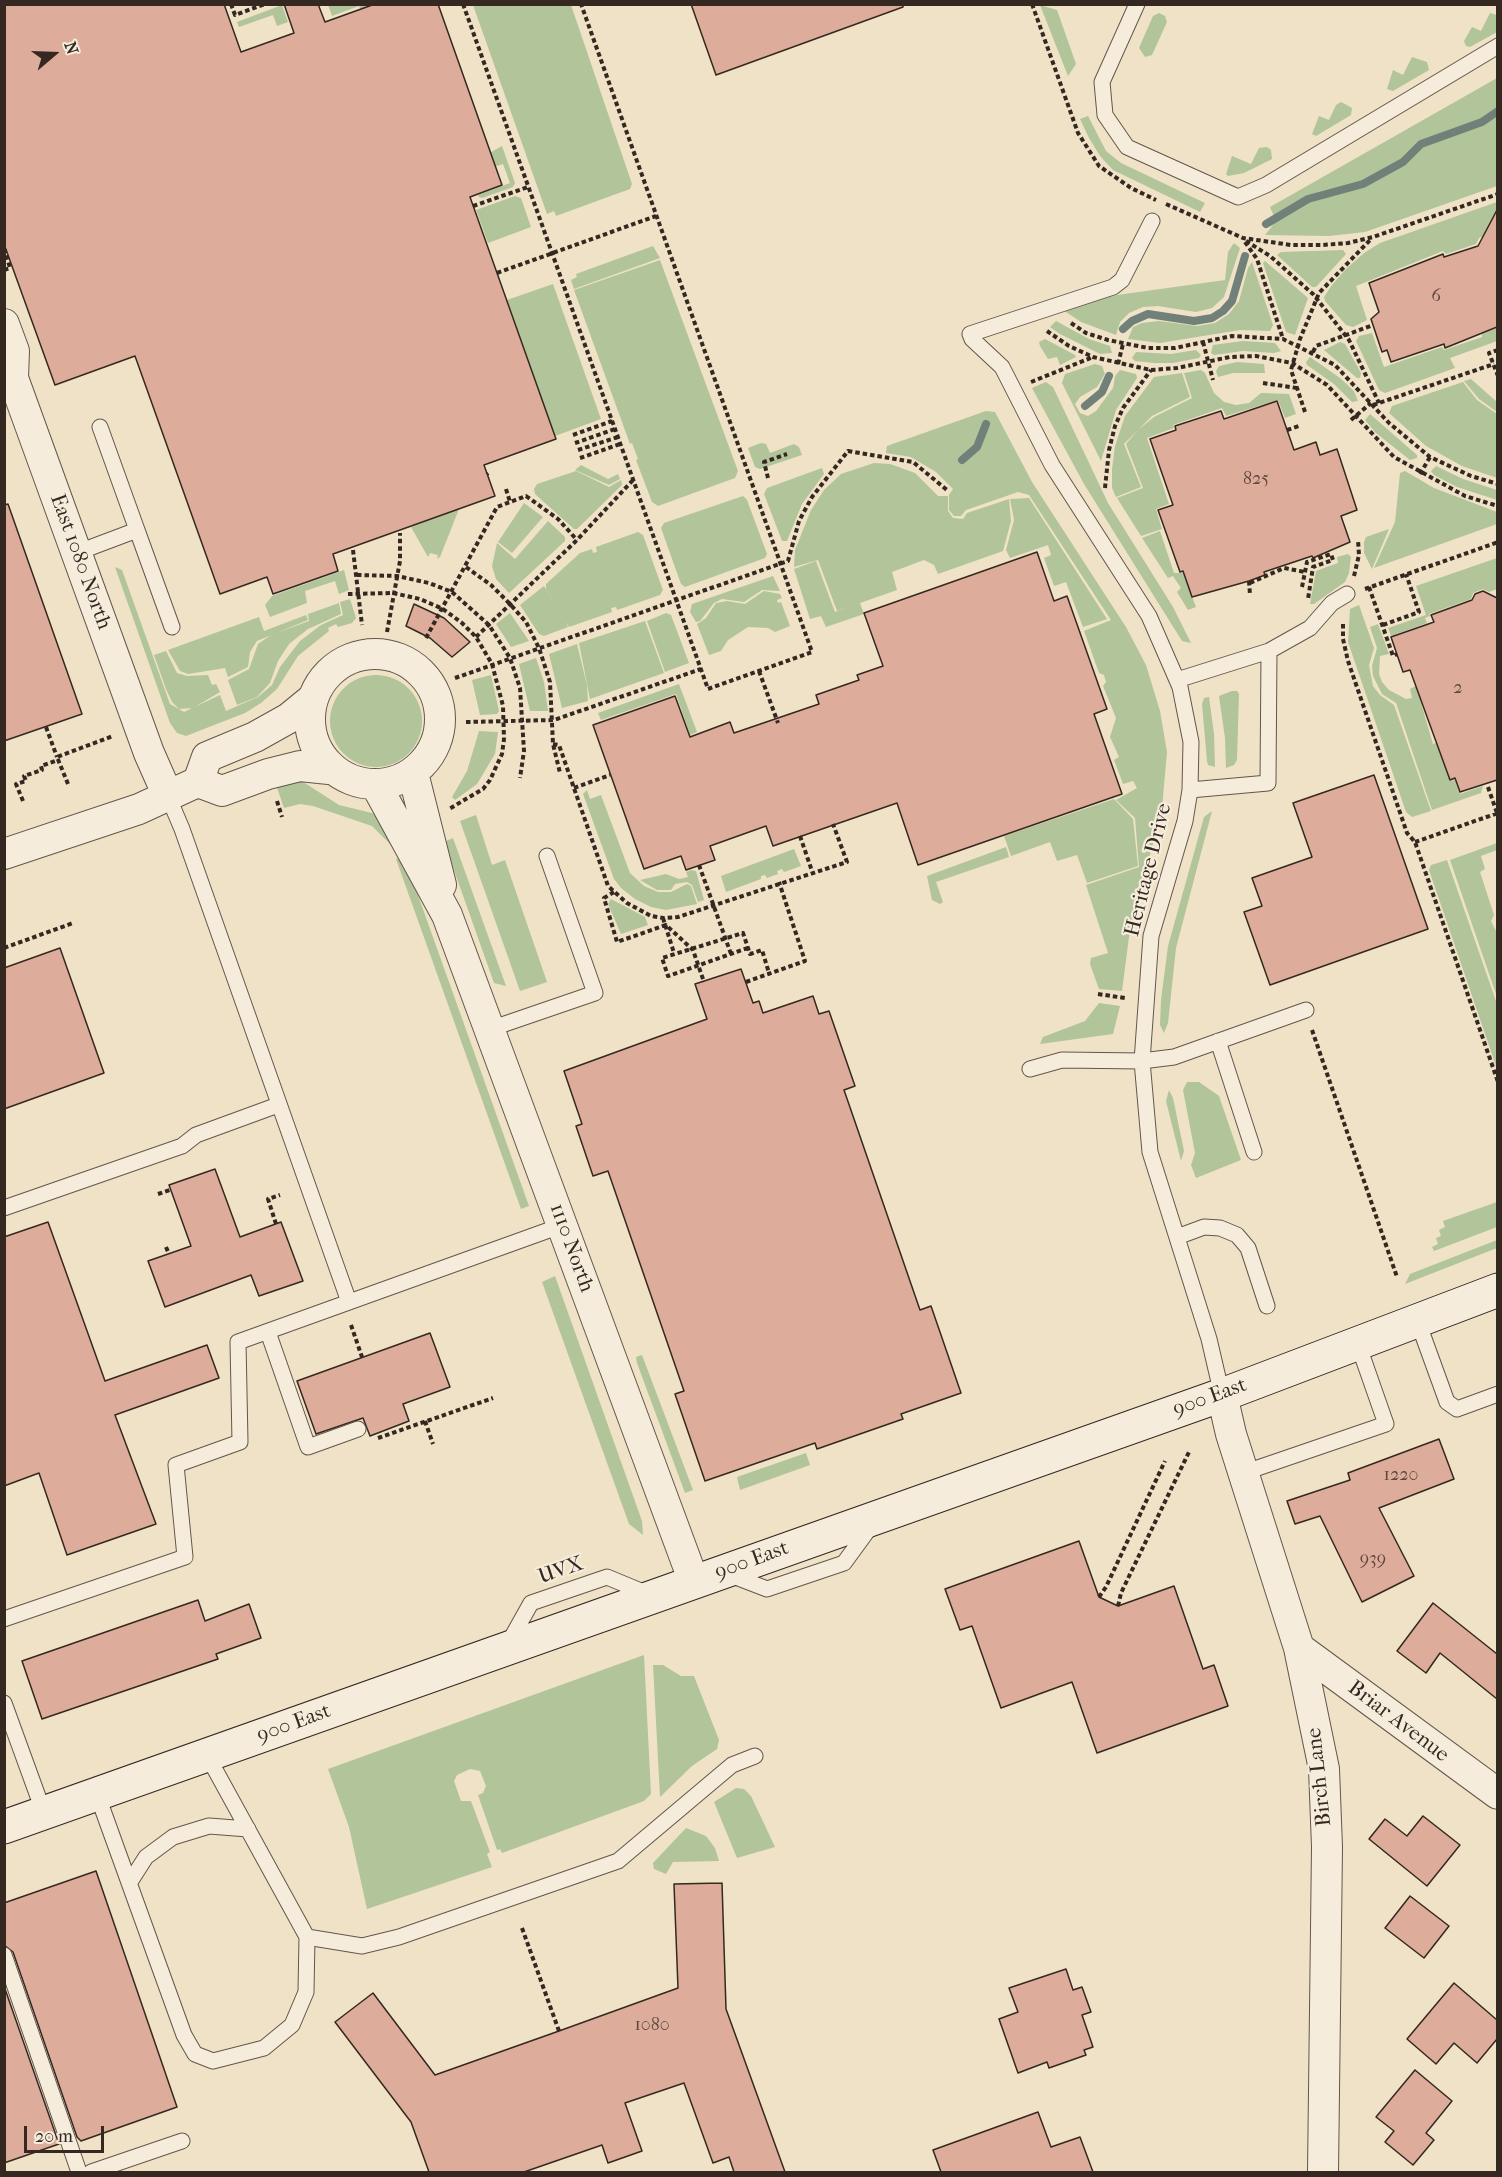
<!DOCTYPE html>
<style>
body{margin:0}
#map{position:relative;width:1502px;height:2177px;overflow:hidden;background:#efe2c7;font-family:"IM FELL French Canon",serif}
canvas{display:block}
.frame{position:absolute;inset:0;border:6px solid #342821;pointer-events:none}
.north{position:absolute;left:24px;top:24px;width:60px;height:60px;-webkit-text-stroke:4px #f5ecdb;paint-order:stroke;rotate:71deg;font-size:16px;font-weight:700;line-height:24px;text-align:center;color:#342821}
.north::after{content:'';display:block;margin:auto;width:21px;height:27px;background:#342821;clip-path:polygon(50% 0,100% 100%,50% 72%,0 100%)}
.scale{position:absolute;left:24px;top:2126px;width:80px;height:27px;box-sizing:border-box;border:3px solid #342821;border-top:0;padding-left:8px;font-size:18px;line-height:21px;white-space:nowrap;color:#342821;-webkit-text-stroke:4px #f5ecdb;paint-order:stroke}
</style>
<div id="map">
<canvas width="1502" height="2177"></canvas>
<div class="frame"></div>
<div class="north">N</div>
<div class="scale">20 m</div>
</div>
<script>
const context = document.querySelector('canvas').getContext('2d');
context.lineJoin = 'round';
function fillPath(path, color) { context.fillStyle = color; context.fill(path, 'evenodd'); }
const shape = rows => new Path2D(rows.map(r => 'M' + r).join(''));
function stroke(path, color, width, dash) { context.strokeStyle = color; context.lineWidth = width; context.lineCap = dash ? 'butt' : 'round'; context.setLineDash(dash || []); context.stroke(path); }
function label(font, color, halo, rows, align = 'center') {
  context.font = font + ' "IM FELL French Canon",serif'; context.lineWidth = 4.5; context.setLineDash([]); context.textBaseline = 'middle'; context.strokeStyle = halo; context.fillStyle = color; for (const [text, x, y, turn = 0] of rows) {
    context.save(); context.translate(x, y); context.rotate((+turn || 0) * Math.PI / 180); context.textAlign = isNaN(turn) ? turn : align; if (halo) context.strokeText(text, 0, 0); context.fillText(text, 0, 0); context.restore();
  }
}
fillPath(shape([
 [282,5,288,22,277,26,273,15,239,27,237,22],
 [328,5,374,5,362,14,359,6,332,16],
 [473,5,571,5,632,184,630,189,556,216,554,211,547,214],
 [1040,5,1057,10,1076,64,1068,76],
 [1159,13,1165,16,1167,22,1152,55,1145,57,1139,48,1153,16],
 [1490,13,1497,15,1497,32,1470,47,1466,46,1464,41,1472,27,1481,31],
 [1412,57,1427,62,1429,70,1393,91,1387,89,1393,70,1403,75],
 [1497,78,1497,186,1365,232,1329,236,1265,235,1276,221,1270,207],
 [1341,102,1352,108,1351,115,1316,136,1312,134,1319,116,1329,120,1336,105],
 [1088,116,1106,151,1121,163,1205,203,1200,212,1113,170,1100,156,1089,138,1080,119],
 [502,146,515,183,513,187,482,198,479,197,478,195,510,183,503,164,491,168,486,155],
 [1267,147,1271,150,1272,159,1244,173,1228,176,1226,174,1232,156,1251,164,1259,148],
 [515,196,521,198,531,227,488,243,476,210],
 [1497,202,1497,236,1490,233,1479,238,1476,244,1446,254,1443,251,1356,286,1367,320,1353,327,1346,325,1325,301,1324,297,1332,285,1346,269,1364,253,1380,243],
 [1234,243,1240,248,1224,297,1212,308,1196,312,1158,306,1143,307,1129,313,1120,322,1116,335,1081,322,1063,310,1067,302,1225,280,1228,252],
 [653,246,660,258,574,289,571,280,577,277,576,274],
 [1343,250,1346,254,1316,287,1312,287,1277,255,1281,252],
 [660,260,738,471,735,478,658,506,652,502,636,460,638,459,632,443,630,444,574,290],
 [1265,261,1308,298,1295,335,1286,332,1263,263],
 [1252,262,1273,325,1270,331,1240,330,1160,343,1128,339,1133,327,1142,323,1159,321,1197,326,1215,323,1229,314,1239,301,1248,268],
 [553,284,601,419,555,436,507,300],
 [1056,321,1089,339,1110,346,1112,353,1100,354,1060,334,1050,327],
 [1497,328,1497,341,1450,358,1455,368,1385,393,1379,390,1356,341,1359,336,1372,333,1384,367,1442,347,1444,350,1482,337,1482,334],
 [1045,339,1075,355,1076,357,1060,365,1057,357,1048,359,1040,346,1039,342],
 [1243,341,1275,343,1281,351,1274,353,1243,351,1214,355,1211,353,1213,345],
 [1340,342,1345,344,1361,373,1360,378,1357,378,1324,350],
 [1196,350,1201,355,1199,358,1173,363,1154,363,1135,361,1132,358,1136,352,1171,354],
 [1310,357,1340,378,1354,391,1358,401,1352,402,1334,384,1307,365,1306,362],
 [1237,362,1264,364,1265,373,1233,373,1218,377,1216,371,1219,366],
 [1095,364,1102,366,1105,374,1097,387,1080,397,1075,404,1080,413,1088,416,1096,411,1113,388,1115,376,1120,370,1136,374,1137,378,1116,410,1101,461,1062,383,1065,374],
 [1201,370,1205,373,1214,393,1224,402,1236,405,1249,403,1261,393,1289,394,1296,414,1285,418,1278,400,1226,416,1222,408,1173,425,1174,428,1147,438,1169,504,1156,509,1162,529,1141,536,1117,498,1143,488,1126,444,1138,430,1154,417,1192,398,1184,373],
 [1182,373,1190,397,1152,416,1124,444,1141,487,1116,497,1112,488,1112,469,1115,446,1125,416,1154,377],
 [1471,379,1497,402,1497,412,1479,399,1464,381],
 [1046,382,1053,387,1108,503,1173,607,1191,643,1182,641,1084,484,1032,388],
 [1463,382,1477,400,1497,414,1497,478,1462,466,1426,446,1389,413,1392,406],
 [986,411,995,412,1032,482,1126,627,1146,665,1160,711,1167,752,1162,808,1129,937,1122,991,1099,989,1090,964,1091,958,1108,953,1086,885,1139,867,1135,818,1116,800,1137,788,1133,781,1123,784,1114,760,1119,757,1110,737,1116,718,1103,686,1106,682,1104,675,1099,673,1084,631,1111,620,1029,495,1018,492,966,510,961,516,954,516,949,510,949,495,953,489,936,472,911,457,886,453,887,446],
 [1370,414,1417,455,1417,458,1410,460,1376,433,1365,420],
 [761,443,766,444,770,453,794,444,799,447,802,455,760,469,755,467,748,448],
 [874,463,890,464,915,473,938,496,948,496,948,511,953,518,963,519,967,513,1009,499,1011,521,1003,551,938,574,934,565,924,560,892,572,897,590,860,603,864,614,826,627,821,616,810,619,794,569,816,561,835,612,856,604,837,611,818,560,794,567,795,550,811,510,824,490,841,474],
 [581,465,608,479,618,474,620,479,609,485,575,470],
 [1436,466,1463,479,1497,490,1497,500,1457,487,1434,475,1431,471],
 [822,468,824,474,802,504,787,541,782,541,764,494,767,488],
 [576,471,609,487,621,480,622,485,577,529,574,529,535,494,534,489,537,484],
 [1405,471,1434,488,1497,512,1497,524,1374,568,1395,522,1400,473],
 [743,496,747,500,767,554,765,558,685,587,681,584,661,528,664,523],
 [1029,498,1107,619,1083,627,1066,582,1054,586,1044,558,1051,555,1048,545,1010,558,1006,550,1014,520,1010,499],
 [524,503,543,517,512,553,498,542],
 [459,509,440,557,437,559,438,555,430,553,428,557,411,527],
 [548,521,565,537,565,541,509,593,496,579,492,566,497,543,515,559],
 [1389,529,1372,569,1364,553,1364,542,1366,537],
 [1160,531,1174,573,1183,573,1196,607,1188,610,1177,592,1181,588,1173,576,1168,578,1142,538],
 [638,532,643,535,663,590,660,595,617,610,616,607,611,608,612,612,569,627,566,622,568,627,544,636,539,634,520,605,544,586,564,619,546,589,546,584,580,553,592,549,593,553,597,552,596,547],
 [1348,554,1351,557,1349,573,1345,582,1314,604,1310,604,1316,571,1338,563,1337,557],
 [1497,558,1497,589,1489,592,1483,589,1473,593,1471,599,1429,614,1430,616,1425,618,1427,623,1391,636,1388,628,1426,615,1416,586],
 [115,567,122,570,170,704,184,712,220,695,226,711,258,697,272,685,280,667,300,641,321,625,343,615,340,602,350,599,356,618,352,623,338,627,336,624,328,628,329,631,298,656,277,689,261,703,245,713,186,736,177,733,170,723],
 [344,570,349,590,339,594,335,581,305,591,307,603,270,617,265,605,272,596],
 [773,576,780,591,762,590,744,602,722,599,714,603,700,621,696,622,690,612,692,604],
 [764,591,780,594,782,598,777,600,778,603,781,602,790,626,775,632,768,628,748,627,728,640,721,651,709,655,697,624,706,618,716,603,727,601,745,604],
 [339,603,341,614,308,629,289,644,278,661,270,683,257,697,237,705,228,680,249,669,258,644,271,635,309,621,308,614],
 [1359,605,1374,648,1369,665,1373,686,1380,695,1394,705,1431,811,1412,817,1406,812,1348,642,1350,609],
 [510,613,529,641,511,647,496,624],
 [666,613,671,615,689,663,665,672,647,621],
 [306,615,308,620,257,641,250,652,248,667,228,677,225,668,188,674,180,671,168,650,259,617,264,631],
 [645,621,664,673,590,699,579,643],
 [1378,624,1389,654,1380,656,1379,674,1382,682,1389,690,1406,699,1412,698,1410,689,1416,686,1433,744,1436,743,1450,781,1455,780,1460,794,1483,786,1481,793,1432,810,1396,703,1382,694,1373,676,1372,666,1377,648,1370,627],
 [577,644,587,685,588,701,562,708,549,654],
 [166,651,177,673,187,676,208,675,212,685,216,684,220,692,193,708,179,709,172,702,166,689,154,655],
 [536,658,544,682,548,711,530,711,519,664],
 '330 721a46 46 0 1 1 92 0a46 46 0 1 1-92 0Z',
 [491,675,499,711,497,714,480,715,472,680],
 [679,684,697,732,690,735,676,694,601,720,598,713],
 [1232,691,1237,691,1239,694,1237,760,1234,765,1226,768,1225,738,1219,696],
 [1209,697,1214,734,1215,767,1208,765,1207,761,1202,704,1204,698],
 [479,731,498,732,495,754,477,784,455,800,452,797,467,771],
 [297,778,339,805,384,816,399,842,391,845,372,826,313,806,300,804,284,808,275,782],
 [587,790,590,799,601,795,630,873,644,886,658,892,671,892,687,884,691,886,697,904,666,910,651,907,635,899,621,888,614,879,583,794],
 [1114,799,1133,819,1138,866,1087,883,1077,855,1057,861,1050,842,1011,856,1004,836],
 [1212,811,1176,948,1168,1023,1164,1033,1160,1025,1161,1000,1168,946,1204,817],
 [476,815,492,865,505,860,547,982,520,991,460,821],
 [453,838,506,986,494,983,444,842],
 [1497,843,1497,850,1481,856,1485,869,1480,872,1494,915,1491,921,1497,933,1497,997,1450,860],
 [1006,847,1009,857,936,882,943,902,940,904,932,900,927,876],
 [794,849,801,866,784,872,782,869,777,871,778,874,767,878,765,875,761,876,761,879,726,892,721,876],
 [404,856,529,1206,521,1209,396,859],
 [1447,860,1497,1004,1497,1069,1429,870,1431,865],
 [691,870,696,871,704,900,698,902,692,885,687,882,675,884,671,890,657,890,640,880,666,874,679,879,688,877,686,872],
 [611,899,645,917,648,925,621,934,608,904],
 [1099,1003,1120,1006,1113,1034,1040,1044,1043,1037,1085,1021],
 [1187,1082,1199,1082,1219,1096,1241,1160,1196,1178,1191,1165,1195,1153,1183,1090],
 [1169,1090,1173,1098,1184,1151,1181,1161,1166,1101],
 [1497,1202,1497,1227,1434,1251,1432,1247,1438,1244,1436,1238,1441,1236,1439,1230,1445,1227,1443,1221],
 [1497,1240,1497,1248,1405,1284,1410,1274],
 [555,1276,642,1521,643,1535,629,1524,542,1282],
 [642,1355,693,1490,685,1493,637,1363,636,1357],
 [806,1453,810,1465,740,1490,737,1477],
 [644,1655,651,1794,644,1801,502,1853,500,1849,497,1850,478,1795,483,1793,486,1786,480,1771,470,1769,457,1775,454,1781,461,1801,471,1801,490,1852,487,1854,492,1867,367,1909,349,1827,328,1769],
 [653,1665,663,1665,681,1676,694,1676,719,1740,717,1749,692,1766,660,1797],
 [736,1788,744,1789,751,1796,775,1847,737,1858,714,1802],
 [686,1828,706,1836,715,1848,719,1861,673,1862,666,1874,654,1869,653,1863]
]), '#b2c49a');
stroke(shape([
 [1266,224,1308,199,1363,184,1403,162,1421,144,1482,122,1498,111],
 [1123,329,1132,321,1148,314,1194,321,1212,318,1223,311,1232,301,1245,256],
 [1085,406,1102,392,1109,376],
 [962,460,977,447,986,424]
]), '#71817a', 8);
const building = shape([
 [4,4,224,4,241,52,294,33,284,4,318,4,325,22,375,4,438,4,502,185,470,197,556,439,484,465,495,496,333,554,338,571,273,594,267,577,220,594,135,356,55,385,4,244,4,4],
 [691,4,903,4,903,7,716,75,691,4],
 [1497,210,1497,327,1445,348,1444,344,1391,362,1387,350,1382,352,1371,319,1379,312,1369,283,1443,254,1444,257,1478,246,1497,210],
 [1277,401,1294,450,1316,442,1320,455,1337,449,1357,510,1341,516,1350,542,1313,558,1312,556,1264,572,1265,575,1249,581,1192,597,1183,571,1180,572,1158,510,1173,505,1150,439,1176,430,1175,426,1221,411,1224,419,1277,401],
 [8,504,82,714,4,741,4,505,8,504],
 [1037,552,1054,601,1067,596,1107,709,1094,714,1122,794,918,865,897,803,773,846,766,826,710,846,715,860,686,870,681,856,644,869,593,725,675,696,690,737,730,722,734,733,819,704,816,695,859,680,857,675,883,666,864,613,1037,552],
 [1483,591,1497,598,1497,780,1460,792,1455,778,1450,780,1410,670,1403,672,1391,637,1434,622,1431,615,1472,600,1475,594,1483,591],
 [414,604,444,618,470,642,452,657,430,638,406,626,414,604],
 [1374,775,1428,929,1270,985,1244,912,1262,906,1252,878,1312,857,1293,803,1374,775],
 [60,948,104,1073,4,1109,4,968,60,948],
 [741,969,753,1003,759,1001,763,1013,813,996,819,1014,829,1011,855,1086,844,1090,920,1310,931,1306,961,1393,901,1414,903,1419,817,1449,815,1443,705,1481,675,1394,684,1391,608,1171,593,1176,576,1126,582,1124,564,1071,707,1019,695,984,741,969],
 [215,1169,240,1237,281,1222,303,1281,259,1296,251,1275,165,1307,148,1261,191,1246,169,1185,215,1169],
 [48,1222,105,1381,207,1345,219,1378,115,1415,156,1524,67,1555,39,1473,4,1486,4,1237,48,1222],
 [430,1333,450,1387,403,1404,409,1421,370,1436,363,1418,316,1434,297,1381,430,1333],
 [1439,1439,1454,1479,1379,1508,1414,1576,1362,1602,1320,1516,1295,1524,1287,1501,1350,1480,1348,1473,1439,1439],
 [1079,1541,1099,1597,1118,1606,1174,1586,1203,1669,1214,1665,1228,1706,1097,1753,1072,1682,1001,1708,972,1626,960,1630,945,1589,1079,1541],
 [198,1600,205,1621,249,1604,261,1638,216,1654,218,1659,42,1719,22,1661,198,1600],
 [1433,1603,1497,1654,1497,1699,1440,1653,1426,1673,1397,1651,1433,1603],
 [1423,1816,1460,1845,1427,1886,1369,1839,1385,1819,1407,1836,1423,1816],
 [96,1871,177,2107,81,2141,77,2137,13,1952,4,1945,4,1903,96,1871],
 [722,1883,726,2009,785,2172,734,2172,729,2157,713,2163,684,2083,625,2103,642,2151,608,2163,602,2145,524,2172,429,2172,411,2122,335,2022,373,1993,435,2075,559,2031,678,1988,674,1884,722,1883],
 [1410,1896,1449,1926,1424,1958,1385,1928,1410,1896],
 [1066,1969,1073,1990,1082,1987,1091,2012,1082,2015,1093,2047,1084,2050,1086,2055,1049,2068,1047,2062,1018,2073,999,2019,1018,2012,1009,1988,1066,1969],
 [1454,1983,1497,2020,1497,2039,1477,2063,1454,2043,1436,2064,1407,2039,1454,1983],
 [4,1986,59,2144,4,2163,4,1986],
 [1415,2070,1452,2101,1426,2133,1434,2140,1413,2165,1385,2142,1394,2131,1376,2117,1415,2070],
 [1038,2112,1051,2147,1080,2137,1093,2172,941,2172,933,2150,1038,2112]
]);
fillPath(building, '#deac9b');
stroke(building, '#342821', 1.5);
const lane = shape([
 [1137,4,1102,82,1105,115,1127,147,1238,197,1266,185,1498,46],
 [1152,221,1122,280,1113,287,970,334,972,339,1002,367,1052,465,1149,616,1180,687,1191,742,1190,790,1185,821,1151,936,1142,1061,1150,1152,1209,1339,1222,1395],
 [100,427,137,530],
 [76,553,137,530,172,627],
 [1269,651,1310,628,1332,603,1347,594],
 [1177,680,1269,651,1268,783,1190,790],
 [168,796,182,829,349,1302],
 [490,1029,595,993,547,856],
 [1218,1041,1254,1152],
 [1030,1069,1062,1060,1142,1061,1174,1057,1306,1010],
 [4,1208,182,1146,196,1135,278,1105],
 [1177,1237,1204,1227,1220,1228,1237,1235,1248,1248,1267,1306],
 [1418,1322,1447,1402,1457,1409,1498,1394],
 [268,1332,308,1447,358,1429],
 [1243,1473,1386,1424,1358,1344],
 [728,1574,767,1589,844,1563,871,1526],
 [4,1619,185,1557,176,1465,240,1442,238,1342,563,1225],
 [508,1644,531,1603,607,1577,648,1594],
 [4,1703,44,1813],
 [97,1794,184,2035,195,2054,213,2061,264,2048,292,2025,306,1992,307,1937,207,1755],
 [130,1882,146,1857,173,1837,209,1826,248,1829],
 [307,1937,362,1946,399,1937,618,1861,732,1765,755,1756],
 [4,1955,79,2172],
 [91,2172,182,2141]
]);
const street = shape([
 [4,324,14,351,13,378,149,753,168,796],
 '310 719a65 65 0 1 1 130 0a65 65 0 1 1-130 0Z',
 [413,773,441,885],
 [198,782,222,791,268,774,300,766,329,769],
 [376,785,447,915,694,1582],
 [4,854,139,809,191,785,198,782,207,757,255,737,289,718,311,700],
 [1222,1395,1231,1434,1299,1648,1324,1769,1327,1847,1323,2172],
 [1299,1648,1498,1794]
]);
const secondary = shape([
 [4,1827,1222,1395,1498,1290]
]);
stroke(lane, '#63564a', 17);
stroke(street, '#63564a', 32);
stroke(secondary, '#342821', 35);
stroke(shape([
 [231,4,235,15,265,4],
 [463,4,708,689,812,652,581,4],
 [1032,4,1078,133,1099,166,1131,188,1156,200],
 [1166,204,1243,238,1291,245,1323,245,1348,243,1373,237,1498,194],
 [473,206,528,187],
 [1246,241,1270,256,1313,294,1349,340,1379,403],
 [1245,242,1257,259,1283,339],
 [4,270,10,268,5,251,7,251],
 [497,273,656,216],
 [1071,323,1086,333,1108,340,1148,348,1175,348,1232,336,1283,339,1335,365,1389,423,1430,457,1471,476,1498,484],
 [1047,331,1069,346,1093,357,1151,370,1177,368,1230,357,1256,356,1292,363,1327,385,1394,457,1465,496,1498,506],
 [1203,342,1213,380],
 [1498,350,1489,353,1498,376],
 [1313,352,1316,346,1373,325],
 [1118,364,1123,344],
 [1031,382,1093,357],
 [1263,383,1297,388],
 [1373,405,1494,364],
 [1305,412,1291,370,1300,339,1319,293,1370,240],
 [1351,420,1371,403],
 [1287,430,1299,426],
 [573,435,612,421],
 [575,443,615,429],
 [578,450,618,437],
 [580,458,620,444],
 [487,474,488,473],
 [1420,474,1430,457],
 [768,478,764,462,787,454],
 [1105,488,1109,450,1115,426,1123,408,1151,370],
 [506,489,510,502],
 [353,550,362,625],
 [466,567,491,585,510,604,526,622,539,648,550,682,553,744,560,773],
 [357,575,397,576,429,583,452,592,489,625,510,658,520,688,524,751,520,778],
 [1354,576,1359,555,1358,540],
 [1249,581,1250,595],
 [1250,583,1284,568,1305,572],
 [1302,587,1307,562,1331,554,1333,560,1313,567,1308,599],
 [1369,587,1393,656,1397,654],
 [1365,589,1498,542],
 [348,594,393,593,420,599,443,609,462,623,476,637,492,664,503,706,504,739,502,754,490,780,483,789,449,809],
 [1343,624,1343,639,1348,661,1407,833,1415,842,1498,1082],
 [1383,625,1419,612,1406,574],
 [387,632,400,561,400,533],
 [476,637,577,540,633,480],
 [426,638,497,507,526,496,558,519,577,540],
 [759,671,778,723],
 [455,678,788,561,799,521,812,497,848,451,913,462,947,490],
 [466,722,554,720,701,669],
 [46,727,57,757],
 [553,744,559,745,608,886,627,903,651,916,663,918,678,917,847,862,833,824],
 [68,784,57,757,113,736],
 [1488,787,1498,816],
 [574,788,610,775],
 [23,801,16,784,26,781,24,776,42,770,41,766,58,760],
 [277,801,282,817],
 [800,836,813,874],
 [1415,842,1498,813],
 [699,865,731,954],
 [614,892,604,898,617,942,666,925,693,950,704,982],
 [663,918,674,953],
 [4,948,73,923],
 [748,948,668,976,662,958,743,933,750,954,762,950,769,973],
 [746,982,805,961,779,882],
 [1098,994,1125,998],
 [1312,1030,1397,1277],
 [158,1194,170,1190],
 [276,1224,268,1199,280,1195],
 [166,1247,169,1254],
 [351,1325,362,1357],
 [425,1421,433,1444],
 [378,1438,493,1398],
 [1099,1597,1106,1587,1165,1461],
 [1118,1606,1121,1593,1189,1452],
 [522,1928,559,2031]
]), '#342821', 4, [4.5, 3]);
stroke(lane, '#f5ecdb', 15);
stroke(street, '#f5ecdb', 30);
stroke(secondary, '#f5ecdb', 33);
label('18px', '#5e4940', null, [
 ["6",1436,297],
 ["825",1256,480],
 ["2",1458,689],
 ["1220",1401,1476],
 ["939",1373,1560],
 ["1080",652,2026]
]);
label('21px', '#342821', '#f5ecdb', [
 ["East 1080 North",80,562,70],
 ["Heritage Drive",1149,870,-76],
 ["1110 North",571,1248,70],
 ["900 East",1210,1398,-20],
 ["900 East",752,1561,-20],
 ["UVX",561,1571,-19],
 ["Briar Avenue",1398,1722,37],
 ["900 East",294,1724,-20],
 ["Birch Lane",1320,1777,-96]
]);
</script>
